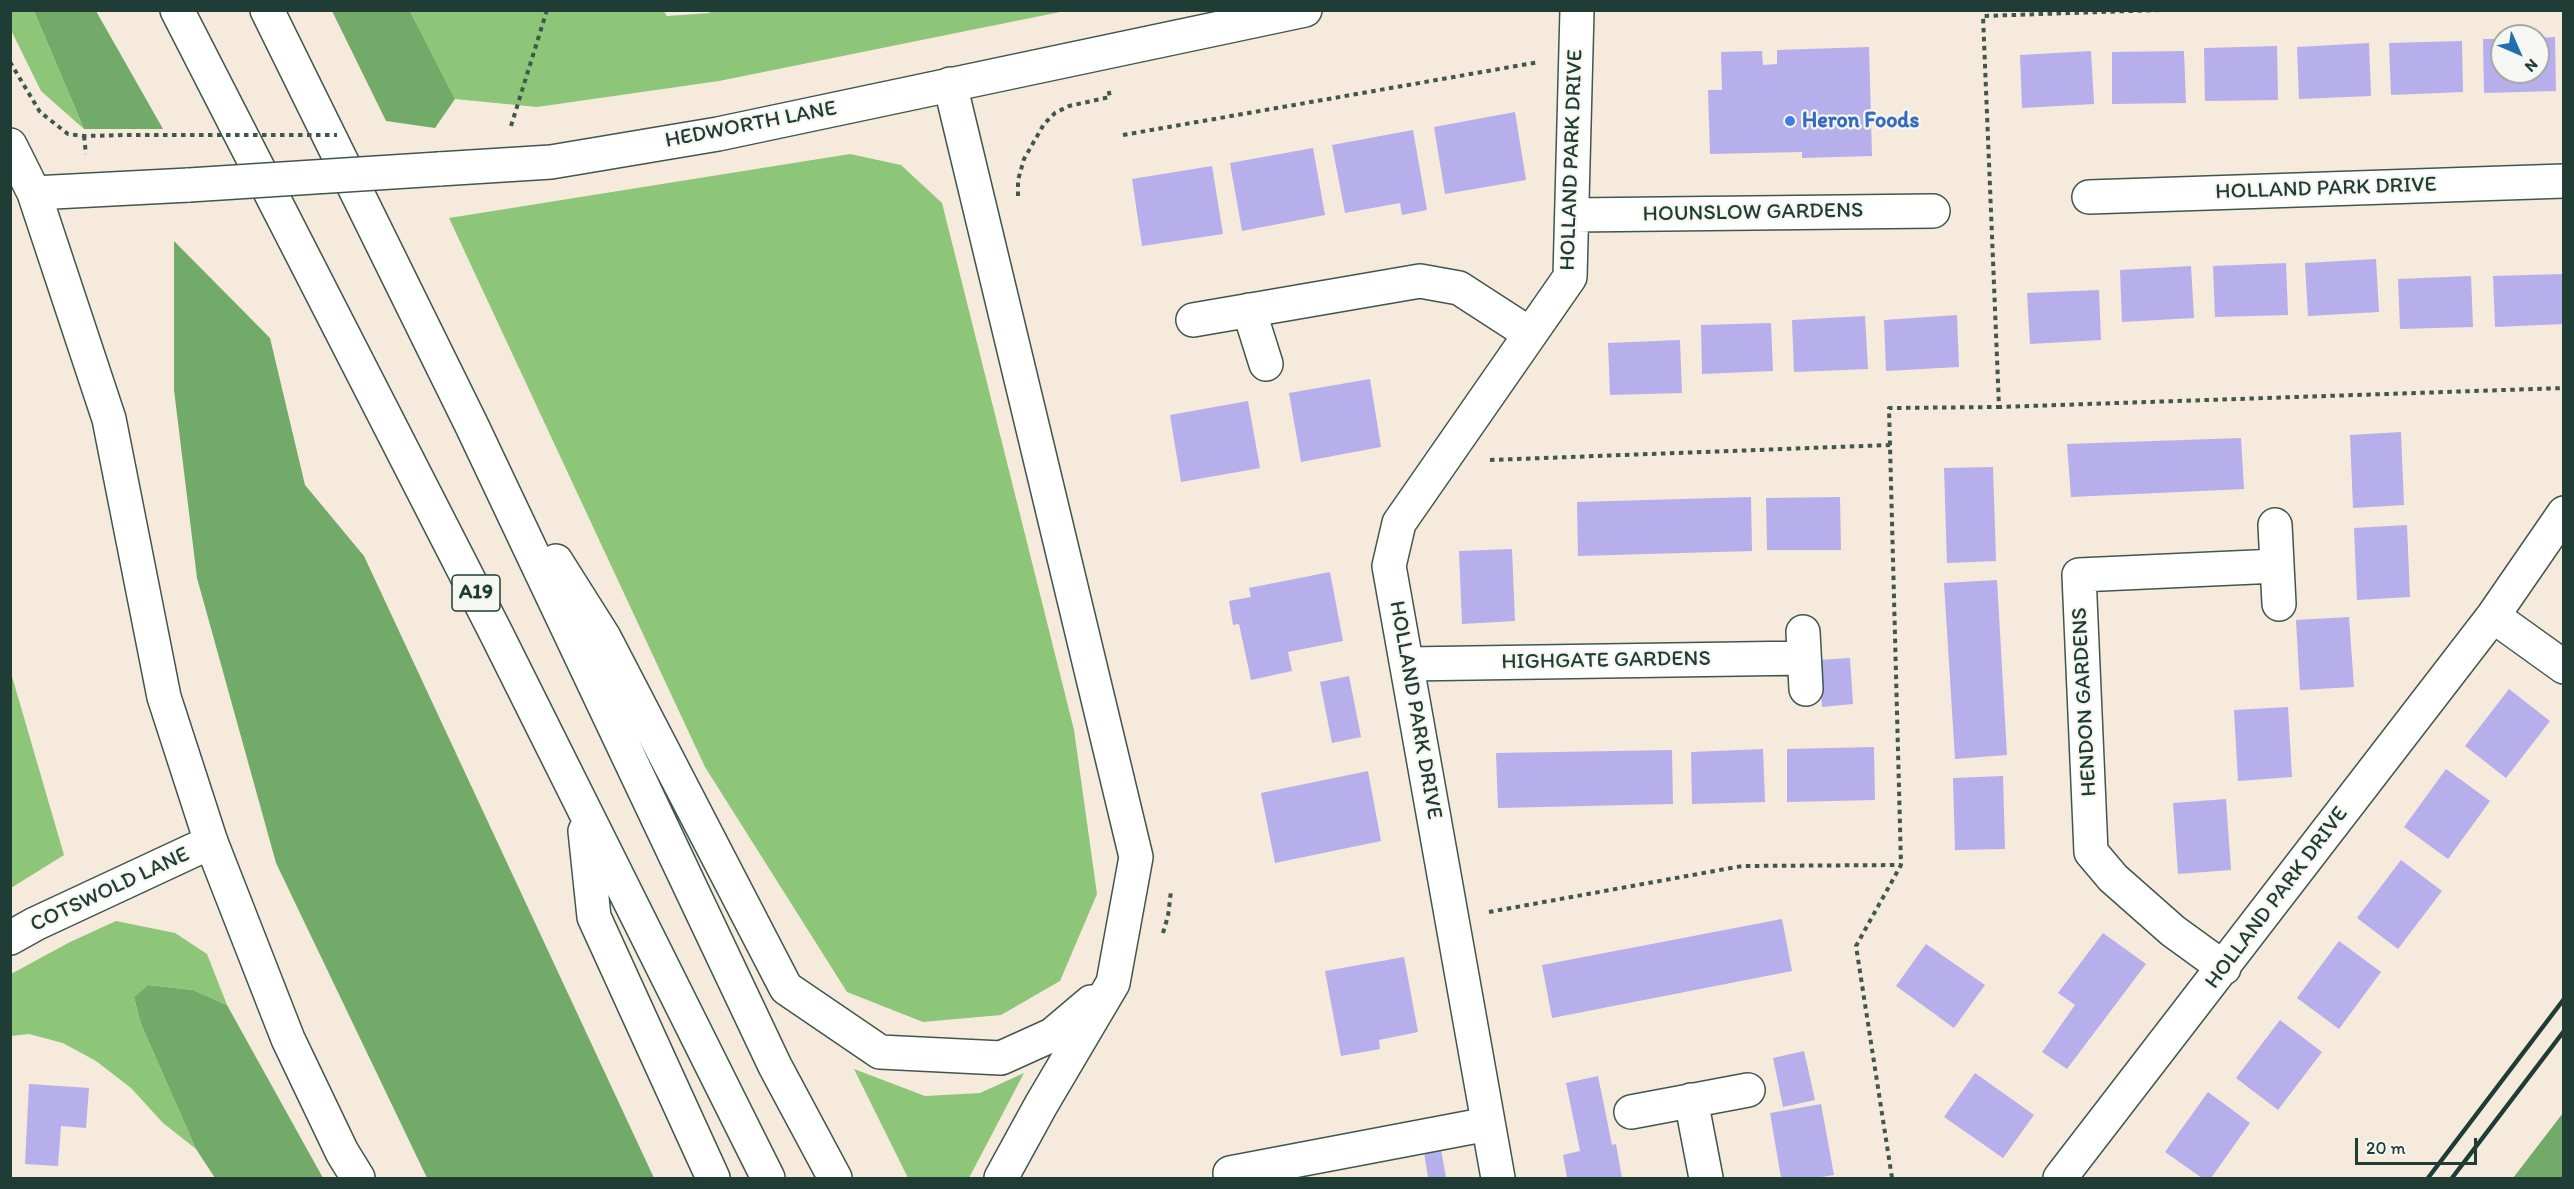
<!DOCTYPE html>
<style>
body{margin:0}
#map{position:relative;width:2574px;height:1189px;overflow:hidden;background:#f5eadb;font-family:Itim,sans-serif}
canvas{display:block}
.frame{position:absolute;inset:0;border:12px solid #1f3d34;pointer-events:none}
.north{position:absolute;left:2490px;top:24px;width:60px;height:60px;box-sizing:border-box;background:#f6f6f2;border:2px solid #a0aca6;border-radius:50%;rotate:135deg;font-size:16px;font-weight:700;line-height:24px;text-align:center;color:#1f3d34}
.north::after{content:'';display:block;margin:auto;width:21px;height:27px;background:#1f6fb2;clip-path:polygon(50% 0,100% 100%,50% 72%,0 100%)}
.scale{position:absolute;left:2355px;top:1138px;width:122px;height:27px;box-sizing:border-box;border:3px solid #1f3d34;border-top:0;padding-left:8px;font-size:18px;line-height:21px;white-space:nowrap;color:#1f3d34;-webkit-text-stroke:4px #f6f6f2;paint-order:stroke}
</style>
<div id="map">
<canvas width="2574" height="1189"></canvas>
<div class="frame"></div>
<div class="north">N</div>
<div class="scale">20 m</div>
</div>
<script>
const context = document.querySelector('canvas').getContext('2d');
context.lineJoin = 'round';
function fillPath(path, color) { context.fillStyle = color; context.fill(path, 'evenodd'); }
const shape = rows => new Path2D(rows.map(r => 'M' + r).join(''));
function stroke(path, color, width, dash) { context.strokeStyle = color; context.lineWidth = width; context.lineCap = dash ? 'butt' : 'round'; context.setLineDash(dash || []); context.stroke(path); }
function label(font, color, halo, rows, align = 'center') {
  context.font = font + ' Itim,sans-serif'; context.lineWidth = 4.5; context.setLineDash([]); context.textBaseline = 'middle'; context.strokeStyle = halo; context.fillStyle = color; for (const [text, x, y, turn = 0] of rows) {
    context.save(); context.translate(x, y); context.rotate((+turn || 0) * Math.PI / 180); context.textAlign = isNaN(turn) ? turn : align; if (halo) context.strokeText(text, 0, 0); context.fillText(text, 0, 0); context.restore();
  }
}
fillPath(shape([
 [663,10,667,16,710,13,710,10,1065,11,719,81,537,107,455,99,410,11],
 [11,11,34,11,84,129,41,91,11,30],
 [850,154,901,165,942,203,1074,730,1097,894,1060,981,1001,1015,923,1022,847,992,705,767,449,218],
 [11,673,64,855,11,888,10,888],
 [116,921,175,933,207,954,227,1005,193,990,148,985,134,997,141,1024,196,1149,163,1123,131,1088,96,1061,63,1043,29,1034,11,1036,11,974,70,942],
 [854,1069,925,1096,980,1093,1024,1073,969,1178,908,1178]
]), '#8ec679');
fillPath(shape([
 [34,11,96,11,163,129,84,129],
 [332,11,410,11,455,99,435,128,386,121],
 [174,241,270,338,305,485,364,556,654,1178,427,1178,276,863,197,578,174,390],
 [148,985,193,990,227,1005,323,1178,215,1178,196,1149,141,1024,134,997],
 [2563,1113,2563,1178,2513,1178]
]), '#72ab69');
fillPath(shape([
 [2555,37,2556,91,2484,93,2483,39,2502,39,2502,72,2538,72,2538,38],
 [2462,41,2463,92,2391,95,2389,43],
 [2369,43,2371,96,2299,99,2297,47],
 [2277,46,2278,100,2205,101,2204,48],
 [1869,47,1872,156,1802,158,1802,152,1710,154,1708,90,1722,90,1721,52,1762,51,1763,65,1777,64,1777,50],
 [2091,51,2094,104,2022,108,2020,55],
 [2184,51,2186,103,2112,104,2112,52],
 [1515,112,1526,180,1445,194,1434,127],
 [1413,130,1427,210,1402,215,1400,203,1345,213,1332,145],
 [1313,148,1325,215,1242,231,1230,163],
 [1212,166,1223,234,1142,246,1132,179],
 [2376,259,2379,312,2308,316,2305,263],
 [2286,263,2288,315,2215,317,2213,266],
 [2191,266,2194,318,2122,322,2120,270],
 [2563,274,2564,324,2495,327,2493,276],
 [2471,276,2473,327,2400,329,2398,279],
 [2099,290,2101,340,2030,344,2027,293],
 [1957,315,1959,367,1886,371,1884,320],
 [1865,316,1868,369,1794,372,1792,320],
 [1771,323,1773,371,1702,374,1701,325],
 [1680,340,1682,393,1610,395,1608,343],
 [1370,379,1381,447,1301,462,1289,393],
 [1248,401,1260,468,1181,482,1170,415],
 [2401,432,2404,505,2353,508,2350,435],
 [2241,438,2244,489,2071,497,2067,444],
 [1993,467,1996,561,1947,563,1944,468],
 [1751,497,1752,551,1578,556,1577,502],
 [1840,497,1841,550,1767,550,1766,498],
 [2407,525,2410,597,2357,600,2354,528],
 [1512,549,1515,621,1462,624,1459,551],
 [1330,572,1343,641,1288,652,1292,671,1251,680,1239,624,1233,625,1229,601,1251,597,1249,588],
 [1997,580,2007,755,1955,759,1944,583],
 [2349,617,2354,687,2300,690,2296,620],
 [1850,658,1853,704,1822,707,1819,660],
 [1349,676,1361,737,1332,743,1320,682],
 [2509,689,2550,721,2506,778,2465,746],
 [2288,707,2292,777,2238,781,2234,710],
 [1874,747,1875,800,1787,802,1787,749],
 [1763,749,1765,802,1692,804,1691,752],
 [1672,750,1673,804,1498,808,1496,753],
 [2446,769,2490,801,2448,859,2404,827],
 [1368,771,1381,841,1275,863,1261,793],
 [2003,776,2005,849,1955,850,1953,778],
 [2226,799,2231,870,2178,874,2173,803],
 [2401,860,2442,891,2398,949,2357,918],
 [1782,919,1792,971,1552,1018,1542,965],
 [2103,933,2146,964,2067,1069,2042,1052,2075,1005,2058,993],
 [2339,941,2381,972,2339,1029,2297,998],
 [1926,944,1985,985,1954,1028,1896,986],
 [1404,957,1418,1032,1379,1040,1380,1049,1341,1056,1325,971],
 [2280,1020,2322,1052,2278,1110,2236,1078],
 [1804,1051,1815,1100,1783,1107,1773,1058],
 [1975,1073,2034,1115,2003,1158,1944,1117],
 [1598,1076,1612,1145,1616,1144,1622,1178,1567,1178,1563,1155,1580,1151,1566,1083],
 [29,1084,89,1088,86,1128,61,1126,58,1166,25,1164],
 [2208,1092,2250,1123,2211,1178,2202,1178,2165,1152],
 [1821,1104,1834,1175,1815,1178,1781,1178,1770,1113],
 [1441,1149,1446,1178,1428,1178,1424,1152]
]), '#b7afeb');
const street = shape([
 [2089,197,2564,181],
 [1573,215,1933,211],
 [1249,310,1266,364],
 [1193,320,1420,281,1459,288,1530,334],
 [2275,525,2279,604],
 [2493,616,2564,667],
 [1803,632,1806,689],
 [1407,664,1804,658],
 [2224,968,2173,931,2113,878,2091,852,2079,575,2277,566],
 [1691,1100,1706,1178],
 [1631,1112,1748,1090],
 [1230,1173,1488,1124],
 [1498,1178,1389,566,1399,523,1570,277,1577,10],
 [2060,1178,2493,616,2564,513]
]);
const secondary = shape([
 [10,145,34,193,189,185],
 [439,169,551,162,718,134,1305,10],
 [10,938,35,924,211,842,164,697,109,419,34,193]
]);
const highway = shape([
 [177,10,495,631,768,1178],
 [267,10,472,426,775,1066,835,1178],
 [950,84,1136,857,1113,983,1041,1105,1001,1178],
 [556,561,604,637,786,988,880,1052,1001,1058,1052,1035,1091,1002],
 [585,831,594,917,713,1178],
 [211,842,288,1039,342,1152,358,1178]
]);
stroke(street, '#3f574d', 36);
stroke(secondary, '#3f574d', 36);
stroke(highway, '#3f574d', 36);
stroke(shape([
 [2160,10,1983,16,1999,407,2564,388],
 [10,62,40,112,68,134,84,136,127,135],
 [511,126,547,10],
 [1123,135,1539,62],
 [84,136,86,154],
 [1018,196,1018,180,1024,159,1044,124,1055,113,1069,106,1110,97,1108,88],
 [1890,445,1889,408,1999,407],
 [1490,460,1890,445,1901,865,1856,946,1892,1178],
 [1489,912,1742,866,1901,865],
 [1163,933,1168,916,1171,891]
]), '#3f574d', 4, [4.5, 4.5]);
stroke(street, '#fff', 33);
stroke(secondary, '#fff', 33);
stroke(highway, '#fff', 33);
stroke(shape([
 [2428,1178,2564,999],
 [2452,1178,2564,1031]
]), '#1f3d34', 4.5);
const secondaryBridge = shape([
 [189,185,439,169]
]);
stroke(secondaryBridge, '#3f574d', 36, []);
stroke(shape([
 [127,135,337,135]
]), '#3f574d', 4, [4.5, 4.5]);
stroke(secondaryBridge, '#fff', 33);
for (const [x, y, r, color] of [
 [1790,121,6,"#3f7fe0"]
]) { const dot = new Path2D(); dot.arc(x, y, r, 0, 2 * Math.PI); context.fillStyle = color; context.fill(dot); stroke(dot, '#f6f6f2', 2); }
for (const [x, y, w] of [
 [476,593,48]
]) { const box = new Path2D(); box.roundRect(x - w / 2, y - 18, w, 36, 4.5); context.fillStyle = '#f6f6f2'; context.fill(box); stroke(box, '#1f3d34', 1.5); }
label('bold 21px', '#1f3d34', null, [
 ["A19",476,593]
]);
label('bold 22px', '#366cbe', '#f6f6f2', [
 ["Heron Foods",1802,121]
], 'left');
label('22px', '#1f3d34', '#f6f6f2', [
 ["HEDWORTH LANE",751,125,-11],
 ["HOLLAND PARK DRIVE",1572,160,-88],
 ["HOLLAND PARK DRIVE",2326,189,-2],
 ["HOUNSLOW GARDENS",1753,213,-1],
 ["HIGHGATE GARDENS",1606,661,-1],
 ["HENDON GARDENS",2085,702,-93],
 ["HOLLAND PARK DRIVE",1415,710,80],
 ["COTSWOLD LANE",110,890,-25],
 ["HOLLAND PARK DRIVE",2277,898,-53]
]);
</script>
